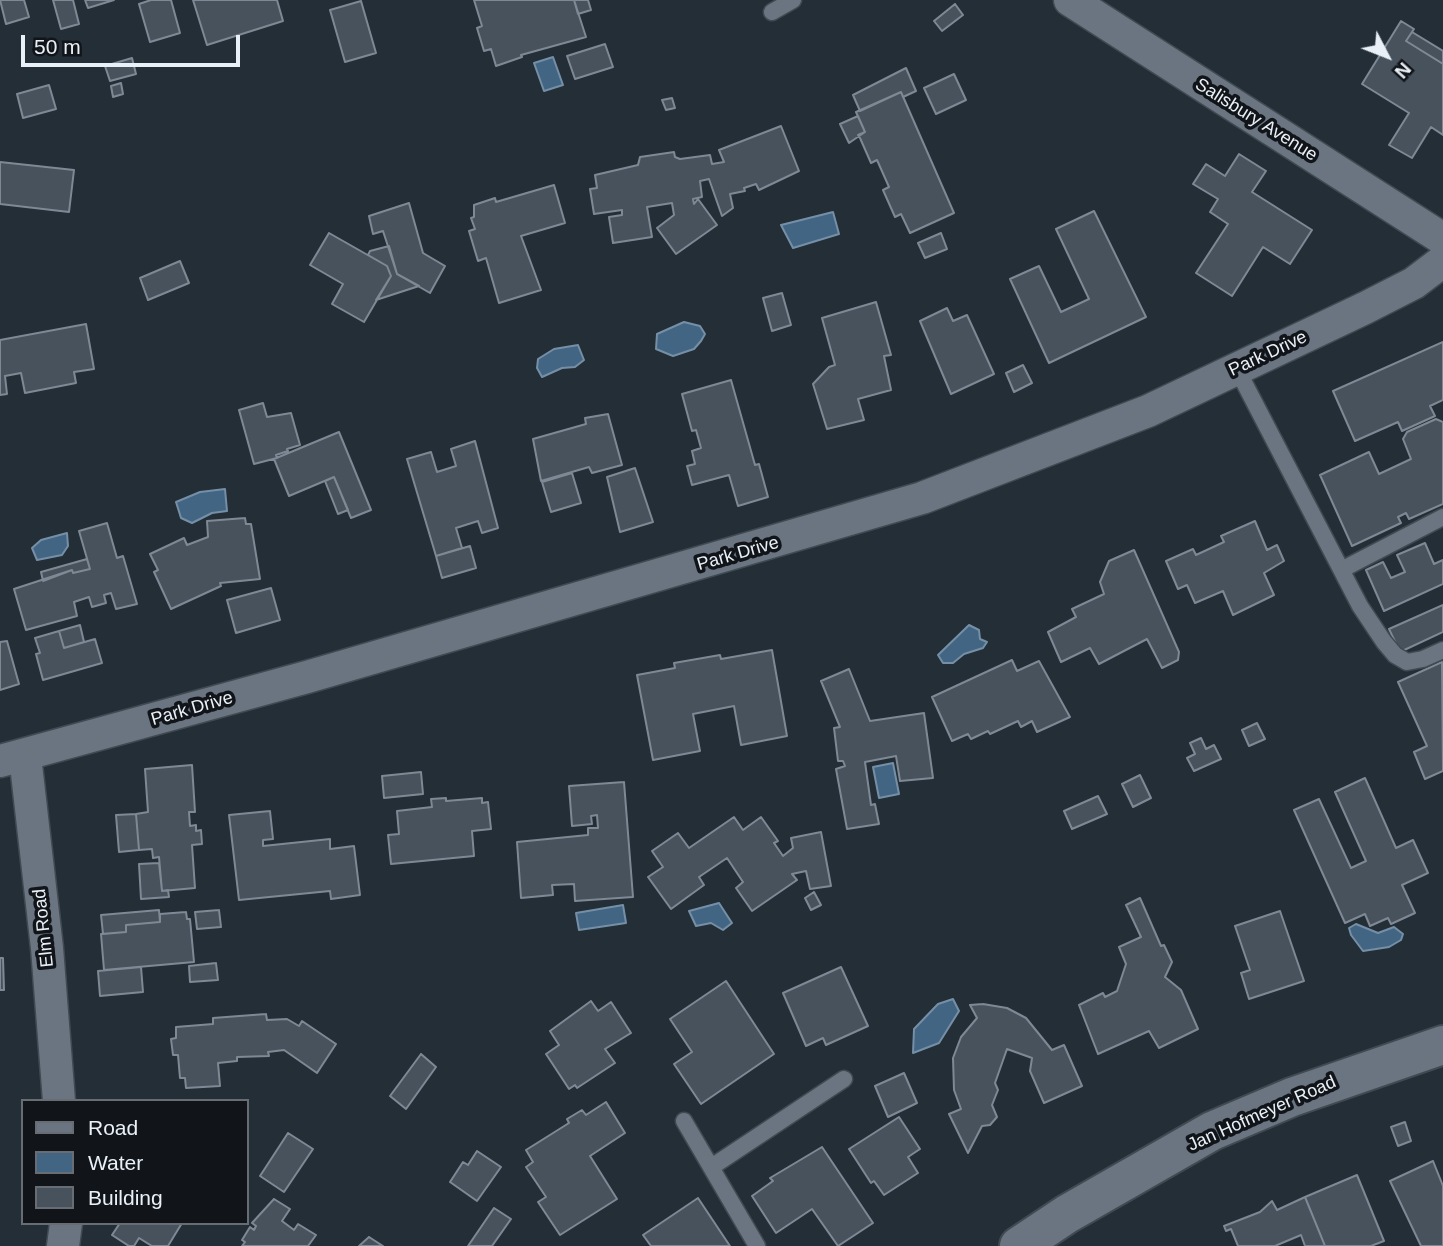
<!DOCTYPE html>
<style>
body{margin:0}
#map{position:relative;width:1443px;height:1246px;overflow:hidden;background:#232e37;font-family:Arial,sans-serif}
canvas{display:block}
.legend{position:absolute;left:21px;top:1099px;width:228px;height:126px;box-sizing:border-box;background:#11151a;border:2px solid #676d72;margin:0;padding:9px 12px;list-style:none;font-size:21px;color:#e9f0f7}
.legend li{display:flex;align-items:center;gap:14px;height:35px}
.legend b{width:35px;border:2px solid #676d72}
.north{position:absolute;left:1352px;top:21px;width:70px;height:70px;-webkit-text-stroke:5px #11151a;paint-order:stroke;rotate:132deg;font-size:19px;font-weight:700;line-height:28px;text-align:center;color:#e9f0f7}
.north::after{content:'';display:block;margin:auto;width:24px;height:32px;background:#e9f0f7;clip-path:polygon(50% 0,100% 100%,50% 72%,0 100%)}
.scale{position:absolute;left:21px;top:35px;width:219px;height:32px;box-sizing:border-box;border:4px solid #e9f0f7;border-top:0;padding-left:9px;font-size:21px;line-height:24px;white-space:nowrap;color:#e9f0f7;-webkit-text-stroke:5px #11151a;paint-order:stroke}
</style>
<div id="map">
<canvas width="1443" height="1246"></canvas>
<ul class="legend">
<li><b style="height:9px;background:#6a7581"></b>Road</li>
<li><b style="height:19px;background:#436584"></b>Water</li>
<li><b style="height:19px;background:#47525d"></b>Building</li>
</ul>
<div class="north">N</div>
<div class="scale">50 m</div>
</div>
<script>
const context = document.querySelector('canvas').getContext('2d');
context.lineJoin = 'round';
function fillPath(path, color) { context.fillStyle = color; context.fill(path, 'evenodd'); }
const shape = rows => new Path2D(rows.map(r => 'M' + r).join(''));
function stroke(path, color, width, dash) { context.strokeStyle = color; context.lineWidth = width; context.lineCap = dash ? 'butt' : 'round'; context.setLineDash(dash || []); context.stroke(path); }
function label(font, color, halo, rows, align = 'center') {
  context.font = font + ' Arial,sans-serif'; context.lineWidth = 7; context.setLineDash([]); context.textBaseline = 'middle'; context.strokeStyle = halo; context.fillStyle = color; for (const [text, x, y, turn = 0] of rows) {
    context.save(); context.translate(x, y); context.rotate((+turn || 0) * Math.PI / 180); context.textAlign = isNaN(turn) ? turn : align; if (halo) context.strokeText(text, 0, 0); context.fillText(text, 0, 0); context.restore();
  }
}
const water = shape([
 [553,57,563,85,544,91,534,63,553,57],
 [833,212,839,234,793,248,781,225,833,212],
 [684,322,700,326,705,334,701,341,694,349,673,356,656,349,657,334,684,322],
 [578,345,584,360,575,367,562,368,542,377,537,368,538,359,554,349,578,345],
 [225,489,227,511,212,513,192,523,181,518,176,502,200,492,225,489],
 [67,533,68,546,62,555,37,560,32,548,41,540,67,533],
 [969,625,979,630,980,639,987,642,983,648,964,654,953,663,943,663,938,655,969,625],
 [893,763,899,794,879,798,873,767,893,763],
 [719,903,732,923,723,930,711,923,696,926,689,911,719,903],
 [623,905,626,923,579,930,576,913,623,905],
 [1356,924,1378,933,1394,927,1403,934,1401,940,1389,947,1363,951,1351,935,1349,928,1356,924],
 [953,999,959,1011,939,1043,913,1053,914,1029,938,1004,953,999]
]);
fillPath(water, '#436584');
stroke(water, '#758fa6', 2);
const building = shape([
 [0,0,24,0,29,17,6,24,0,0],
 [53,0,73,0,79,24,61,29,53,0],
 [85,0,114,0,88,8,85,0],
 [151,0,171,0,180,33,150,42,139,4,151,0],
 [193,0,277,0,283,21,207,45,193,0],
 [474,0,574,0,586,37,521,55,522,57,496,66,491,49,484,51,477,28,482,26,474,0],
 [574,0,588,0,591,10,578,14,574,0],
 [361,1,376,53,345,62,330,10,361,1],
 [955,4,963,15,942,31,934,21,955,4],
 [1401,21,1414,29,1406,41,1443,64,1443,135,1431,127,1412,158,1389,145,1409,113,1362,84,1401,21],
 [1412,32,1443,51,1443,64,1406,41,1412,32],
 [605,44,613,67,575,79,567,56,605,44],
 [132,58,136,74,110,81,105,66,132,58],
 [906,68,916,91,903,97,901,92,860,111,853,95,906,68],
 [954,74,966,100,936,114,924,88,954,74],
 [121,83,123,94,113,97,111,86,121,83],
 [49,85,56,109,23,118,17,94,49,85],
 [901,92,954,213,910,233,901,214,895,217,883,190,889,187,877,160,871,163,860,138,858,135,865,132,856,112,901,92],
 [672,98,675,108,666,110,662,100,672,98],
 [858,116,865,132,849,143,840,124,858,116],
 [781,126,799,171,759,190,756,184,744,188,745,191,730,194,733,208,722,216,709,179,700,181,702,197,693,199,694,204,698,199,717,225,676,254,657,228,674,215,672,203,647,207,652,237,613,243,609,217,622,215,622,210,594,214,590,189,597,188,595,175,638,165,640,157,674,152,675,157,680,159,710,155,712,164,724,162,719,150,781,126],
 [1239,154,1266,171,1252,192,1312,230,1290,264,1263,247,1232,296,1196,273,1228,224,1210,212,1218,199,1193,184,1206,164,1225,176,1239,154],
 [0,162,74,170,69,212,0,204,0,162],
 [554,185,565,223,521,236,541,290,499,303,486,258,478,261,469,231,475,229,471,218,474,217,474,205,495,198,496,202,554,185],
 [409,203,423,253,445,266,430,293,397,274,383,231,373,234,369,216,409,203],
 [1094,211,1146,317,1049,363,1010,279,1039,266,1061,312,1089,299,1056,229,1094,211],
 [329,233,387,266,391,276,364,322,332,304,343,284,310,265,329,233],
 [941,233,947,249,925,258,918,243,941,233],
 [389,246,397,274,419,286,376,300,391,276,387,266,368,255,370,251,389,246],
 [180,261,189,283,148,300,140,278,180,261],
 [782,293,791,325,772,331,763,298,782,293],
 [876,302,891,355,884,356,891,390,858,399,864,420,827,429,813,384,829,367,835,365,822,318,876,302],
 [947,308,953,321,967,315,994,374,951,394,920,321,947,308],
 [86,324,94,369,74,372,76,383,25,393,21,373,5,376,7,394,0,395,0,340,86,324],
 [1443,342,1443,400,1430,406,1435,416,1402,431,1398,422,1355,441,1333,391,1443,342],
 [1023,365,1032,383,1014,392,1006,373,1023,365],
 [731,380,755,465,759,464,768,497,738,506,729,475,692,485,687,466,695,464,692,451,701,448,696,430,692,431,682,394,731,380],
 [263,403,267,417,291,413,300,445,287,449,288,451,276,455,277,458,254,464,239,410,263,403],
 [608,414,622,465,592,473,589,467,541,481,533,439,586,424,585,418,608,414],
 [1436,419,1443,422,1443,504,1409,519,1406,513,1398,517,1401,523,1352,546,1320,475,1369,452,1379,474,1411,459,1403,439,1407,432,1436,419],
 [339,432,371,510,351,518,334,477,289,496,274,459,339,432],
 [475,441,498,528,482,533,478,521,456,528,462,548,436,556,407,459,431,452,437,472,456,466,451,449,475,441],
 [635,468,653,522,620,532,607,477,635,468],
 [572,473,581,503,551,512,542,482,572,473],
 [334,477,348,510,338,514,325,481,334,477],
 [245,518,246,524,251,524,260,579,220,583,221,586,171,609,154,572,158,570,150,554,184,538,187,545,208,537,207,521,245,518],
 [1255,521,1267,550,1277,545,1284,561,1264,573,1274,595,1233,615,1223,591,1195,603,1187,585,1178,589,1166,561,1193,549,1196,555,1224,542,1221,536,1255,521],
 [107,523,117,558,123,556,137,604,116,609,111,593,104,595,106,603,92,607,89,597,74,602,77,616,26,630,14,589,72,570,73,573,90,569,79,531,107,523],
 [1425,543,1434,564,1443,560,1443,584,1384,611,1366,570,1383,562,1391,578,1405,572,1397,555,1425,543],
 [470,546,476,568,442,578,436,556,470,546],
 [1134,550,1179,652,1178,660,1162,668,1147,639,1099,664,1090,648,1061,662,1048,632,1076,617,1072,609,1104,594,1100,582,1109,561,1134,550],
 [87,559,90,569,73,573,72,570,43,581,41,572,87,559],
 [271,588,280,620,236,633,227,600,271,588],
 [1443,605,1443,632,1400,652,1389,629,1443,605],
 [80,625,84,642,64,648,59,631,80,625],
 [59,631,64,648,95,639,102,663,43,680,36,654,40,653,35,638,59,631],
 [7,641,19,684,0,690,0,642,7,641],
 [772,650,787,736,741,745,734,706,693,714,700,751,653,760,637,675,675,668,674,663,720,655,721,659,772,650],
 [1012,660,1017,671,1039,661,1070,717,1037,732,1032,721,1021,727,1018,721,990,734,988,731,971,739,968,734,952,741,932,697,1012,660],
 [1442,662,1443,771,1425,779,1414,752,1427,746,1398,682,1442,662],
 [849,669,870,721,924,713,933,778,900,781,896,756,865,762,871,805,875,804,879,824,847,829,836,769,845,766,843,761,838,761,834,728,840,727,821,681,849,669],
 [1257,723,1265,739,1249,746,1242,730,1257,723],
 [1201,738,1206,749,1214,745,1221,759,1194,771,1187,758,1195,754,1190,743,1201,738],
 [192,765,195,812,189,812,190,826,196,825,196,831,201,830,202,844,192,845,195,888,162,891,159,857,153,858,152,849,139,850,136,814,148,812,145,769,192,765],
 [421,772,423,794,384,798,382,776,421,772],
 [1140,775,1151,798,1133,807,1122,784,1140,775],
 [1365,778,1396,848,1413,840,1428,873,1402,885,1415,913,1391,924,1388,918,1370,926,1365,914,1345,923,1294,810,1319,799,1351,868,1366,861,1335,792,1365,778],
 [624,782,633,897,575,901,574,884,552,885,553,895,521,898,517,842,588,835,588,828,598,828,597,815,591,816,592,824,572,826,569,786,624,782],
 [1098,796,1107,814,1072,829,1064,811,1098,796],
 [446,798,446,801,482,798,482,803,488,802,491,829,472,831,474,856,391,864,388,835,399,834,397,811,432,807,431,799,446,798],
 [270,811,273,839,263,840,263,846,330,839,330,849,354,846,360,895,331,899,330,891,239,900,229,815,270,811],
 [136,814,139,850,119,852,116,815,136,814],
 [734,817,743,830,761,817,778,841,774,843,783,856,793,848,791,838,821,832,831,886,810,889,806,871,792,874,797,880,752,911,736,888,743,882,727,858,699,877,704,885,671,909,648,877,663,867,652,851,678,833,689,848,734,817],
 [159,863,162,891,168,890,169,897,141,899,139,864,159,863],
 [814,892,821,905,811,910,805,898,814,892],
 [1140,898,1161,946,1164,945,1172,962,1165,977,1181,990,1198,1029,1159,1048,1149,1031,1098,1054,1079,1005,1103,993,1105,997,1117,991,1126,964,1119,947,1141,937,1126,905,1140,898],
 [159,910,160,922,126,925,126,932,103,934,101,915,159,910],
 [219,910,221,927,197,929,195,912,219,910],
 [1280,911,1304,981,1249,999,1241,973,1250,970,1235,926,1280,911],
 [186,912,187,919,190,919,194,962,104,970,101,934,126,932,126,925,160,922,160,914,186,912],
 [0,958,3,958,4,990,0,990,0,958],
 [216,963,218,980,190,982,189,966,216,963],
 [141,967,143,992,100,996,98,971,141,967],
 [841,967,868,1026,826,1045,823,1038,806,1046,783,993,841,967],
 [726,981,774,1054,701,1104,674,1064,692,1052,670,1019,726,981],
 [591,1001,598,1011,611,1002,631,1033,605,1049,615,1063,577,1088,575,1085,569,1089,546,1054,559,1045,550,1031,591,1001],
 [983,1004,1007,1008,1026,1018,1052,1050,1064,1045,1082,1086,1044,1103,1030,1071,1032,1058,1007,1049,995,1083,998,1090,992,1105,997,1117,990,1125,982,1126,968,1153,949,1114,961,1109,954,1090,953,1058,961,1037,977,1018,970,1005,983,1004],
 [266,1014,267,1020,287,1019,299,1026,302,1021,336,1044,317,1073,284,1050,268,1052,269,1056,237,1057,237,1061,218,1063,220,1086,186,1088,185,1078,180,1078,178,1055,173,1055,171,1039,176,1038,176,1027,213,1024,213,1018,266,1014],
 [421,1054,436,1067,406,1109,390,1096,421,1054],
 [904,1073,917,1103,888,1117,875,1086,904,1073],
 [606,1102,625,1133,590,1156,617,1199,560,1235,538,1202,546,1197,526,1167,533,1162,526,1150,569,1123,567,1119,582,1110,586,1115,606,1102],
 [899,1117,920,1149,908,1157,918,1173,884,1195,874,1181,871,1183,849,1149,899,1117],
 [1405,1122,1411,1141,1398,1146,1391,1127,1405,1122],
 [288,1133,313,1149,284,1192,260,1176,288,1133],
 [822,1147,873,1223,838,1246,812,1209,776,1233,752,1196,773,1181,770,1178,822,1147],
 [477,1151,501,1167,477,1201,450,1182,463,1162,468,1165,477,1151],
 [1433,1161,1443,1186,1443,1246,1421,1246,1390,1181,1433,1161],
 [1357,1175,1384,1241,1371,1246,1325,1246,1305,1197,1357,1175],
 [1305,1197,1325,1246,1305,1246,1301,1235,1275,1246,1238,1246,1231,1229,1226,1231,1224,1226,1260,1212,1272,1201,1277,1210,1305,1197],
 [698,1198,730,1246,651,1246,643,1235,698,1198],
 [274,1199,290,1209,282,1221,294,1230,298,1224,316,1235,308,1246,242,1246,245,1242,242,1240,250,1227,254,1230,256,1226,252,1223,274,1199],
 [494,1208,511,1219,492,1246,468,1246,494,1208],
 [120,1223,182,1223,168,1246,152,1246,139,1238,134,1246,129,1246,112,1235,120,1223],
 [369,1237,383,1246,359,1246,369,1237]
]);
fillPath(building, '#47525d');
stroke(building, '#7e8995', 2);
const service = shape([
 [772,12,793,0],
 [1237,369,1360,606,1384,642,1395,655,1407,662,1423,659,1443,650],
 [1343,569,1443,517],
 [684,1121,757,1246],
 [713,1166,844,1079]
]);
const minor = shape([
 [1070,0,1443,239],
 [25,756,47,948,59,1101],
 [0,761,307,677,922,498,1148,411,1365,308,1414,283,1443,261],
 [63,1246,66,1223]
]);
const tertiary = shape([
 [1019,1246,1067,1214,1212,1131,1292,1097,1443,1045]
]);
stroke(service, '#414a52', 19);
stroke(minor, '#414a52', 35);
stroke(tertiary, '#414a52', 42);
stroke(service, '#6a7581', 16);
stroke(minor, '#6a7581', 32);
stroke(tertiary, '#6a7581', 38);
label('18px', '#e9f0f7', '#11151a', [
 ["Salisbury Avenue",1256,120,32],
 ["Park Drive",1268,354,-25],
 ["Park Drive",738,554,-16],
 ["Park Drive",192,709,-16],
 ["Elm Road",44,928,-96],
 ["Jan Hofmeyer Road",1262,1114,-24]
]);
</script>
